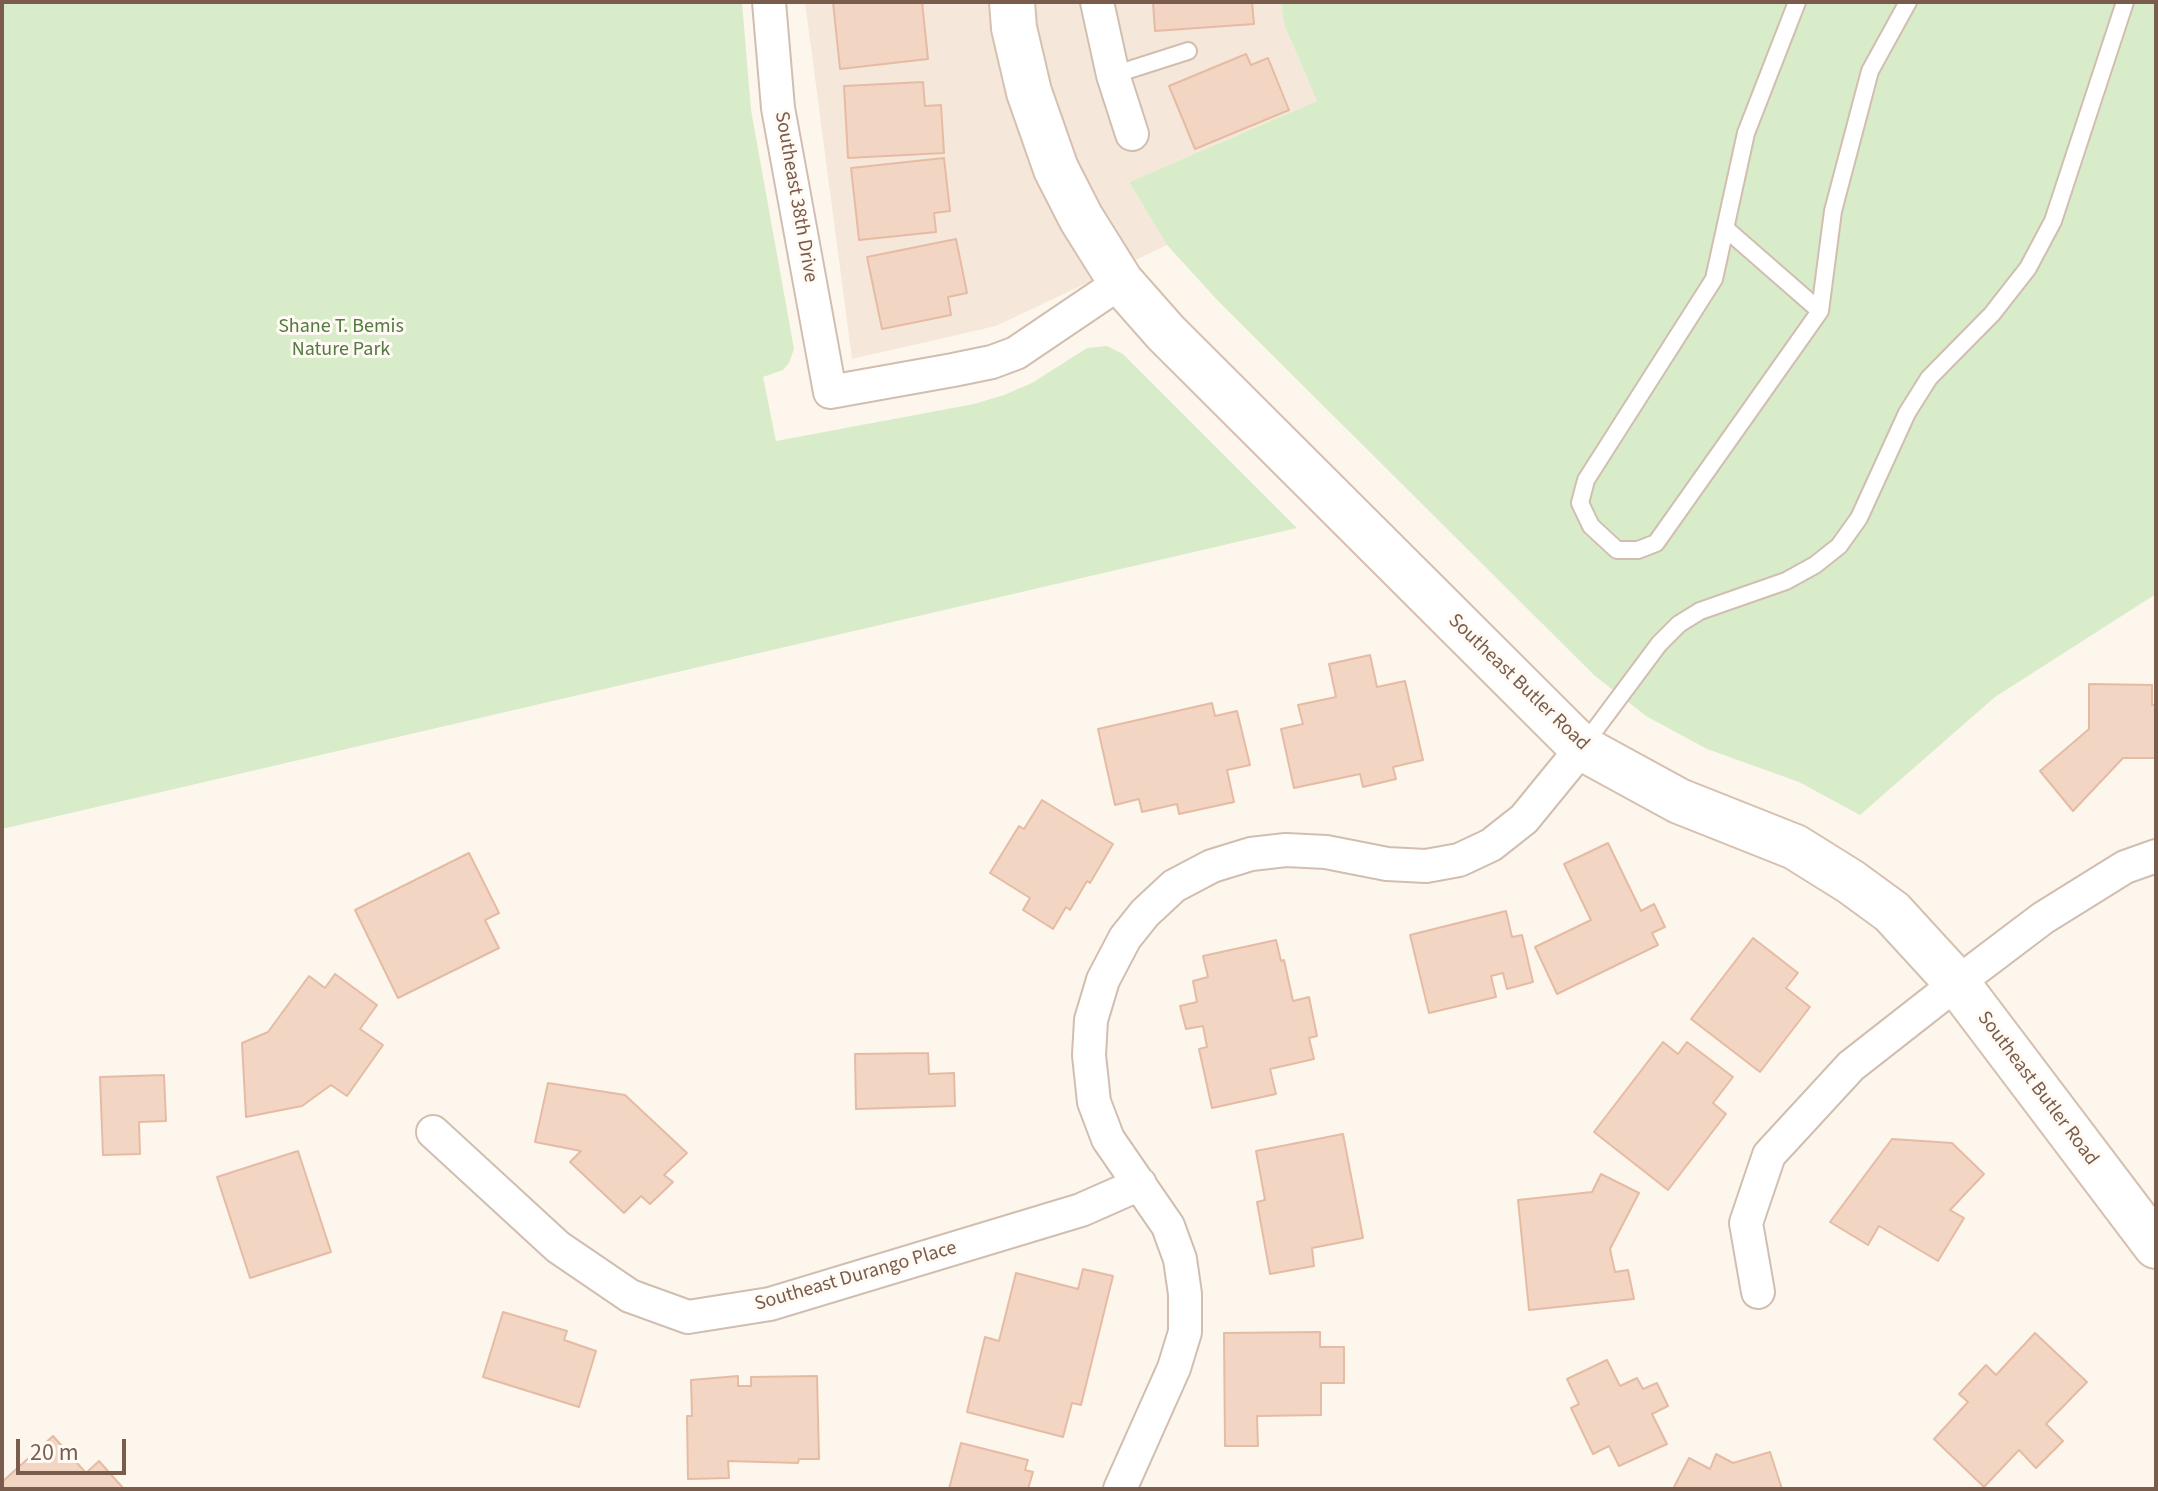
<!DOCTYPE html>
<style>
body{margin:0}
#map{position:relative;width:2158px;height:1491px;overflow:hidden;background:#fdf6ec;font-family:"Source Sans 3",sans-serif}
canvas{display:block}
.frame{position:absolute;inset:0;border:4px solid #7a5c4d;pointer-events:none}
.scale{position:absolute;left:16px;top:1439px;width:110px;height:36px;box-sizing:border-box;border:4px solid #7a5c4d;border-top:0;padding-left:10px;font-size:24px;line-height:28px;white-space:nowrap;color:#7a5c4d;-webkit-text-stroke:6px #fffaf3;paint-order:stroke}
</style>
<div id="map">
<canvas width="2158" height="1491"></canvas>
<div class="frame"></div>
<div class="scale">20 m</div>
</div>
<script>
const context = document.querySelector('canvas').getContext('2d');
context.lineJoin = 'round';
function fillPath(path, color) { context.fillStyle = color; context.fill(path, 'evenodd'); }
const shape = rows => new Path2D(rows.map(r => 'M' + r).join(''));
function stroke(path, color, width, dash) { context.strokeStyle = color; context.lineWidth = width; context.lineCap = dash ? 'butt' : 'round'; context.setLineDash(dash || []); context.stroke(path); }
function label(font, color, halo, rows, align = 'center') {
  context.font = font + ' "Source Sans 3",sans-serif'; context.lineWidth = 6; context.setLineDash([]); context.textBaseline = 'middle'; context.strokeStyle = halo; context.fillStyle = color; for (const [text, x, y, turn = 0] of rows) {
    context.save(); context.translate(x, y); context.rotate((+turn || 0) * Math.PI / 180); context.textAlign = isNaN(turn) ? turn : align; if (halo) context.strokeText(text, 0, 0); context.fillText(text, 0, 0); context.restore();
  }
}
fillPath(shape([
 [805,2,1281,2,1284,24,1317,101,1129,182,1167,245,996,326,852,359]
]), '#f5e8da');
fillPath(shape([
 [2,2,742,2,751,110,794,349,789,363,783,370,763,377,776,441,974,404,1004,395,1032,383,1087,348,1107,346,1123,354,1297,528,2,829],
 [1281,2,2156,2,2156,594,1995,697,1860,815,1799,782,1707,749,1646,716,1594,675,1220,303,1167,245,1129,182,1317,101,1284,24]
]), '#d8ecc9');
const building = shape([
 [833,2,922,2,928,59,840,69,833,2],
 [1153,2,1252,2,1254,24,1155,31,1153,2],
 [1246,54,1251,65,1268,58,1289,110,1195,149,1169,86,1246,54],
 [923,82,925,106,941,105,944,153,848,158,844,86,923,82],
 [944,158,950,211,934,213,936,232,859,240,851,168,944,158],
 [956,239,967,293,948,297,951,315,882,329,867,257,956,239],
 [1370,655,1377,687,1405,681,1423,760,1393,767,1396,779,1363,787,1360,774,1294,788,1281,729,1303,724,1298,705,1336,697,1329,664,1370,655],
 [2089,684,2152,685,2152,705,2156,705,2156,758,2123,758,2073,811,2040,771,2089,729,2089,684],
 [1212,703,1215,716,1237,711,1250,765,1227,770,1234,802,1179,814,1177,804,1142,812,1139,799,1115,805,1098,729,1212,703],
 [1042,800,1113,844,1090,883,1087,881,1070,910,1066,907,1053,929,1023,910,1030,898,990,873,1019,826,1024,829,1042,800],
 [1608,843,1641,911,1654,904,1665,927,1652,933,1658,945,1557,994,1535,947,1591,920,1564,864,1608,843],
 [469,853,499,913,485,920,499,948,398,998,355,910,469,853],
 [1506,911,1512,937,1522,935,1533,982,1507,989,1503,973,1491,976,1496,997,1429,1013,1410,935,1506,911],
 [1753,938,1798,973,1786,988,1810,1007,1760,1072,1691,1019,1753,938],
 [1276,940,1281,961,1284,960,1293,1001,1309,997,1317,1036,1309,1038,1314,1059,1270,1069,1276,1094,1212,1108,1199,1049,1207,1047,1203,1026,1186,1029,1180,1006,1197,1002,1193,981,1208,977,1203,956,1276,940],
 [335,974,377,1005,360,1029,383,1045,347,1096,331,1085,302,1106,246,1117,242,1043,268,1032,309,976,325,988,335,974],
 [1663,1042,1678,1054,1687,1042,1733,1077,1713,1103,1726,1114,1668,1190,1594,1132,1663,1042],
 [928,1053,929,1074,954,1073,955,1106,856,1109,855,1054,928,1053],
 [164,1075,166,1121,139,1122,140,1154,103,1155,100,1077,164,1075],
 [548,1083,625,1095,687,1153,664,1175,673,1182,650,1204,641,1196,624,1213,570,1162,581,1151,535,1142,548,1083],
 [1343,1134,1363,1238,1312,1248,1314,1266,1270,1274,1257,1202,1265,1200,1256,1151,1343,1134],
 [1892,1139,1952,1143,1984,1174,1950,1210,1964,1218,1938,1261,1879,1226,1868,1245,1830,1222,1892,1139],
 [298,1151,331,1252,250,1278,217,1177,298,1151],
 [1601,1174,1639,1193,1610,1249,1615,1272,1628,1270,1634,1299,1529,1310,1518,1200,1592,1192,1601,1174],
 [1083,1269,1113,1276,1081,1405,1072,1403,1063,1437,967,1412,985,1337,999,1341,1016,1273,1078,1289,1083,1269],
 [503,1312,567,1331,564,1340,596,1351,579,1407,483,1377,503,1312],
 [1320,1332,1320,1347,1344,1347,1344,1383,1321,1383,1321,1415,1257,1416,1258,1446,1225,1446,1224,1333,1320,1332],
 [2035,1333,2087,1382,2046,1424,2063,1441,2036,1468,2019,1450,1984,1487,1934,1439,1968,1402,1959,1394,1986,1365,1996,1375,2035,1333],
 [1607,1360,1620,1386,1637,1378,1643,1389,1657,1383,1668,1406,1652,1414,1667,1444,1619,1466,1609,1446,1593,1454,1571,1408,1579,1404,1567,1379,1607,1360],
 [738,1376,738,1386,751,1386,751,1377,817,1376,819,1459,799,1459,798,1463,728,1461,729,1478,688,1479,687,1416,692,1416,691,1380,738,1376],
 [53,1436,86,1473,99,1461,124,1489,2,1489,2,1482,53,1436],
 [961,1443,1028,1460,1025,1470,1033,1472,1028,1489,949,1489,961,1443],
 [1770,1452,1782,1489,1673,1489,1689,1458,1710,1469,1716,1454,1733,1463,1770,1452]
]);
fillPath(building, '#f3d5c3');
stroke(building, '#e6bba3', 2);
const service = shape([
 [1797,2,1746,133,1714,279,1586,480,1580,503,1591,526,1617,550,1638,550,1656,543,1820,311,1833,211,1870,71,1908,2],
 [1113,75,1188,51],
 [1725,228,1820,311],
 [1583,746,1659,644,1679,624,1700,611,1786,581,1815,565,1839,546,1859,518,1907,413,1929,378,1992,314,2028,268,2053,221,2125,2]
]);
const minor = shape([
 [769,2,778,108,830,392,953,370,992,362,1016,353,1121,282],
 [1097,2,1113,75,1132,134],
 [433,1132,558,1247,630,1296,688,1317,770,1304,1081,1210,1140,1184],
 [1758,1292,1746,1223,1769,1155,1851,1066,1957,983,2043,918,2125,867,2156,856],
 [1120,1489,1174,1368,1185,1332,1185,1294,1180,1259,1168,1226,1108,1139,1094,1102,1089,1055,1091,1020,1103,980,1125,938,1145,913,1174,886,1212,866,1251,854,1286,850,1326,852,1387,864,1426,866,1459,860,1491,845,1524,819,1582,748]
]);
const secondary = shape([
 [1012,2,1014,28,1029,92,1056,169,1081,218,1121,282,1166,333,1582,748,1679,801,1795,847,1851,882,1892,912,1957,983,2156,1246]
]);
stroke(service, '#d1beb0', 20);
stroke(minor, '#d1beb0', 36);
stroke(secondary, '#d6c0b0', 48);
stroke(service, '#fff', 16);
stroke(minor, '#fff', 32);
stroke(secondary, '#fff', 44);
label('20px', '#7a5c4d', '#fffaf3', [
 ["Southeast 38th Drive",795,197,80],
 ["Southeast Butler Road",1518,683,44],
 ["Southeast Butler Road",2037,1089,53],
 ["Southeast Durango Place",856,1277,-16]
]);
label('20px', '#537a41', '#fffaf3', [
 ["Shane T. Bemis",341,328],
 ["Nature Park",341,351]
]);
</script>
